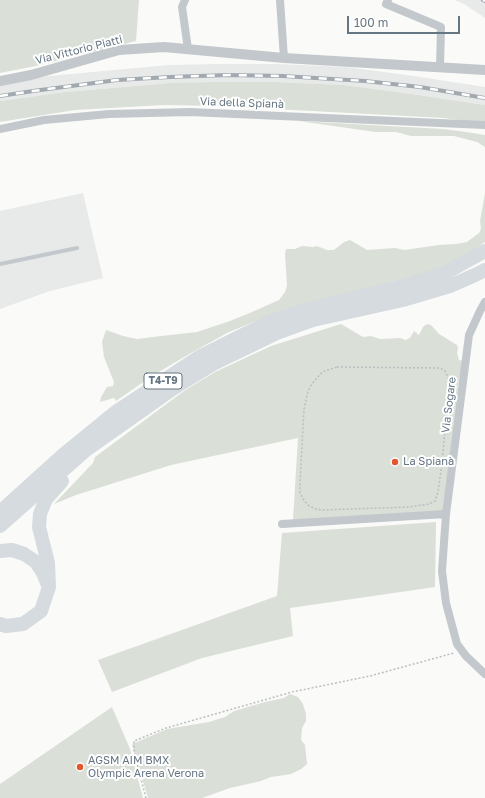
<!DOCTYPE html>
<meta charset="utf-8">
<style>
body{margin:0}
#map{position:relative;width:485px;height:798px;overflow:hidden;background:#fafaf8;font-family:"Golos Text",sans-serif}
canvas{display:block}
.scale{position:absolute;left:347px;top:16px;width:113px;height:18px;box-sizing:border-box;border:2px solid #657683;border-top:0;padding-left:5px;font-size:12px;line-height:14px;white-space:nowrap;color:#657683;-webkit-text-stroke:3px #fff;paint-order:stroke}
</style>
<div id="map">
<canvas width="485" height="798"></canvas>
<div class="scale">100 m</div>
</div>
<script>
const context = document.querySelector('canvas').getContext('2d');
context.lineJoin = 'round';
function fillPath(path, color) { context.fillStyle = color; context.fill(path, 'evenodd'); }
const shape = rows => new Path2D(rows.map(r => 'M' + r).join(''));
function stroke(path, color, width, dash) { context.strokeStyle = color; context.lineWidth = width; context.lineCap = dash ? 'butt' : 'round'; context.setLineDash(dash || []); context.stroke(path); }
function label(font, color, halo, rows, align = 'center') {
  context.font = font + ' "Golos Text",sans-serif'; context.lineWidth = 4; context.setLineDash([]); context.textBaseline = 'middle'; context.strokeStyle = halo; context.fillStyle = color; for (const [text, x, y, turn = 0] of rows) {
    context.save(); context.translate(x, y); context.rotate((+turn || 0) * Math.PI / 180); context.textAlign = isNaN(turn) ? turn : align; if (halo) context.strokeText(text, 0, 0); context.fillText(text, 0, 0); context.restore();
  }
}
fillPath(shape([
 [455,0,485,0,485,18,464,4],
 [215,64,277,64,346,67,414,76,485,87,485,105,412,94,344,85,276,82,170,83,65,92,0,101,0,82,16,79,169,65],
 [83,193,103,278,50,291,0,309,0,211]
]), '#e8e9e9');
fillPath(shape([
 [0,0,139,0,136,41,36,66,0,73],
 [216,82,276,82,344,85,412,94,485,105,485,124,444,118,218,106,163,105,75,110,0,122,0,101,65,92,170,83],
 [298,121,443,129,466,132,485,135,485,147,477,142,454,136,411,136,396,132,376,132],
 [485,193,485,242,466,255,444,267,258,320,227,333,191,353,152,376,116,401,114,398,100,402,101,397,107,387,113,386,114,382,104,357,102,342,106,330,123,336,137,339,153,337,197,332,230,321,252,312,279,300,285,292,287,286,285,254,286,249,295,249,302,246,313,247,317,246,327,250,334,250,344,242,350,240,367,250,395,248,404,250,439,245,456,244,467,242,479,233,481,229,480,221],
 [341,324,363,337,371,336,380,339,401,338,405,340,410,338,414,331,419,335,423,327,427,324,431,325,439,334,457,345,458,348,457,353,459,360,463,361,459,380,443,511,293,520,298,438,171,465,76,495,54,504,93,463,95,457,184,391,215,372,271,346],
 [436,522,435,587,290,608,293,636,202,658,112,692,98,660,277,596,282,533],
 [290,694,298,697,303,704,306,714,306,721,302,728,301,740,305,745,307,764,301,769,291,774,271,777,261,781,230,788,202,798,148,798,132,744,167,729,209,722,225,717,234,711,265,702,284,698],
 [112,707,130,749,143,798,0,798,0,784]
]), '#dadfd7');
stroke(shape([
 [337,367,440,368,445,371,448,377,449,383,442,463,438,492,435,501,429,504,409,507,322,510,315,509,308,505,303,499,300,492,300,483,304,409,308,391,312,384,322,372,337,367],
 [146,798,134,752,134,741,166,728,292,692,370,676,454,653]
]), '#bbbfc2', 1.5, [2, 2]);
stroke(shape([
 [0,264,77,248]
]), '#c3c8cc', 4);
stroke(shape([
 [185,0,182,7,188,49],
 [280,0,284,58],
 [388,0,386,4,441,27,440,67],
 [0,129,44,120,109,114,190,112,485,125],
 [485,302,480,311,469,335,446,514,442,571,446,603,457,644,466,656,485,674],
 [282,524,446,514]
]), '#c3c8cc', 8);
stroke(shape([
 [0,81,31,75,119,50,164,47,284,58,485,70]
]), '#c3c8cc', 10);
stroke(shape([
 [0,512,63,455,117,411,199,357,269,322,309,309,399,287,445,273,485,251],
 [0,526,86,450,174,388,213,364,277,333,313,320,403,300,450,286,475,275,485,270],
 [0,551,12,550,24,554,36,562,43,573,47,583],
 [0,624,6,626,23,624,41,611,49,587,48,563,39,527,40,514,46,499,62,481]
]), '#d6dbdf', 14);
const rail = shape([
 [483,0,485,1],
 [0,96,33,91,117,80,170,77,228,75,283,76,365,81,420,87,485,98]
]);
stroke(rail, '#a2aab0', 4);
stroke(rail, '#fff', 2.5, [8]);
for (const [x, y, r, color] of [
 [395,462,4,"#e4572e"],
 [80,767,4,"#e4572e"]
]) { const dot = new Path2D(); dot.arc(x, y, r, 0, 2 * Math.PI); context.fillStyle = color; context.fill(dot); stroke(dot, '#fff', 1.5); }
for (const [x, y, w] of [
 [163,381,38]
]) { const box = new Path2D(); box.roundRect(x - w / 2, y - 8, w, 16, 3); context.fillStyle = '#fff'; context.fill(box); stroke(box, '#657683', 1); }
label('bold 10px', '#657683', null, [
 ["T4-T9",163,381]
]);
label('11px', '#657683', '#fff', [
 ["Via Vittorio Piatti",79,50,-14],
 ["Via della Spianà",242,103,2],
 ["Via Sogare",449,405,-83]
]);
label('11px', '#657683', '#fff', [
 ["La Spianà",403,462],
 ["AGSM AIM BMX",88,761],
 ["Olympic Arena Verona",88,774]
], 'left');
</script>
